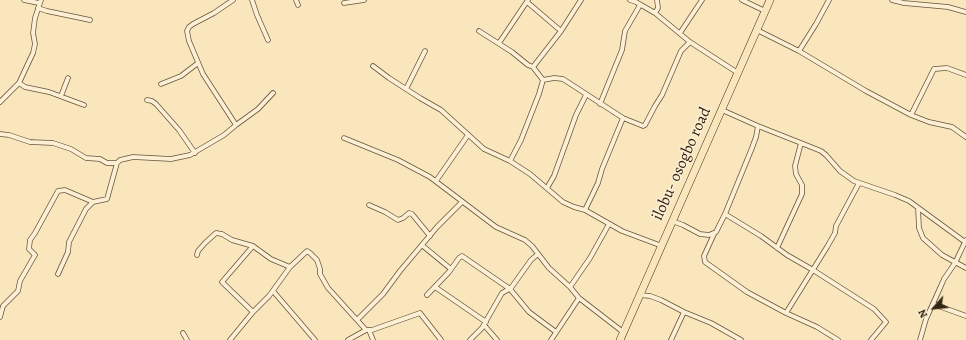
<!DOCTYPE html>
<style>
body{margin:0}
#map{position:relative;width:966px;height:340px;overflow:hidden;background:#fae6bc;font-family:Alegreya,serif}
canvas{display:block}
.north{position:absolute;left:914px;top:288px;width:40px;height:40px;-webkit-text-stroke:3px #fcefd3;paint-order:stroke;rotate:243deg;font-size:11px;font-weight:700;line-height:16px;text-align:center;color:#322412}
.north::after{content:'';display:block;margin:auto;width:14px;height:18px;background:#322412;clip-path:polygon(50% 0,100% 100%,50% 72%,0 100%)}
</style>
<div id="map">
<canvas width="966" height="340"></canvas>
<div class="north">N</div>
</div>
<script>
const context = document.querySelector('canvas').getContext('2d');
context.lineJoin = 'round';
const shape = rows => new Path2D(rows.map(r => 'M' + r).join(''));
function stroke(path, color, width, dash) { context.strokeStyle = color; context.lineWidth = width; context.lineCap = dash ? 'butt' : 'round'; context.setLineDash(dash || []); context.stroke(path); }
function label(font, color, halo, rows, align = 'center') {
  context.font = font + ' Alegreya,serif'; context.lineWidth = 3; context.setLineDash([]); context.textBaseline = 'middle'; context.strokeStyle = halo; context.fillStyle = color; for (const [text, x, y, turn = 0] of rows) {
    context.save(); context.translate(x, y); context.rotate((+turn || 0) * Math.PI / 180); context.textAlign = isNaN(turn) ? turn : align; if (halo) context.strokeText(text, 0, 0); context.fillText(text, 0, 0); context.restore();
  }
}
const street = shape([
 [24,0,39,3],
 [233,0,214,13,193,24,189,27,187,31,189,41,203,74,236,125],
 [252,0,257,15,268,40],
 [296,0,298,5],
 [630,0,636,2,655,13,690,42,738,73],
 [742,0,765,11],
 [892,0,904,3,948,7,966,12],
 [527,2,561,31],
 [344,3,364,0],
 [38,8,47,11,90,20],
 [655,13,658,8,657,0],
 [757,30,799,51,866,91,911,115,929,122,952,127,966,137],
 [479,31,512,52,528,65,533,67,543,80,539,94,521,140,510,161],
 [680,33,702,0],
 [499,43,528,0],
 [799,51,816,24,829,0],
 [373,66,389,78,420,98,441,110,484,149,510,161,530,174,563,202,574,207,585,210,622,231,662,246],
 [533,67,561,31,581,0],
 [543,80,554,78,563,79,623,118,643,126,645,125,655,106,662,95,681,51,690,42],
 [19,83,25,87,49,92,84,105],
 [161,84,181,76,198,63],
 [406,89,425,51],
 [61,96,68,78],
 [147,100,152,101,156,104,179,130,195,153],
 [0,102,19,83,33,53,35,44,33,33,35,18,41,0],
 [600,104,622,50,625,31,640,5],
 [911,115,934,69,947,68,966,75],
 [758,126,801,143,795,166,796,174,802,185,802,194,777,248],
 [0,134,9,135,30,142,53,143,71,149,86,158,100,159,107,163,117,163],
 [344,138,398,160,430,177,496,227,525,240,532,246,549,268,570,287,579,298,623,332],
 [801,143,821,151,826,155,840,171,854,181,895,195,909,201,965,242],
 [436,181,468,135],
 [547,188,554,176,576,115,586,95],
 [369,205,385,212,398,220,403,218,409,213,412,214,430,236],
 [918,208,919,228,923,238,942,255,966,268],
 [585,210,598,183,602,169,623,118],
 [725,214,761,236,787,255,813,270,874,309,886,322,871,340],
 [672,221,683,225,700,234,709,235,716,232,725,214,752,148,756,137,758,126,722,110],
 [714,234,704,256,705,262,747,292,786,313,817,327,838,340],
 [423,246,451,269],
 [197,255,198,251,205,243,216,233,222,234,232,240,253,246,271,259,290,267],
 [58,274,68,252,69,242,86,209,93,202,107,199,117,163,120,160,133,157,171,159,190,155,224,135,236,125,258,109,273,93],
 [435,287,486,322],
 [570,287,590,258,609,224],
 [273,291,315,340],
 [427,295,449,272,459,258,462,256,510,289,529,312,556,332],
 [640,295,650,296,661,300,684,312,711,323,741,340],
 [933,304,966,316],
 [253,312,222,282,253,246],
 [786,313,827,247,835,233,836,226,859,183],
 [0,317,3,306,18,291,20,281,35,255,29,249,30,240,35,233,58,191,65,190,93,202],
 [357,320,383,294,400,271,437,227,462,202],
 [484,325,497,340],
 [366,330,372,330,420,313,441,340],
 [369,330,373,340],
 [183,333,187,340],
 [230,340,253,312,269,296,290,267,307,251,310,253,317,260,320,269,320,274,328,288,366,330,348,340],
 [470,340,482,328,502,293,511,288,531,260,538,254],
 [551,340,579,298],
 [671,340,684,312],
 [920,340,926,319,936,297,944,279,955,263,966,240]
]);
const primary = shape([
 [620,340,770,0]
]);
stroke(street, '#64543c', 5.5);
stroke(primary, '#322412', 8);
stroke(street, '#fcefd3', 4);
stroke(primary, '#fae6bc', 7);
label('16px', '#322412', '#fcefd3', [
 ["ilobu- osogbo road",682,164,-66]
]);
</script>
